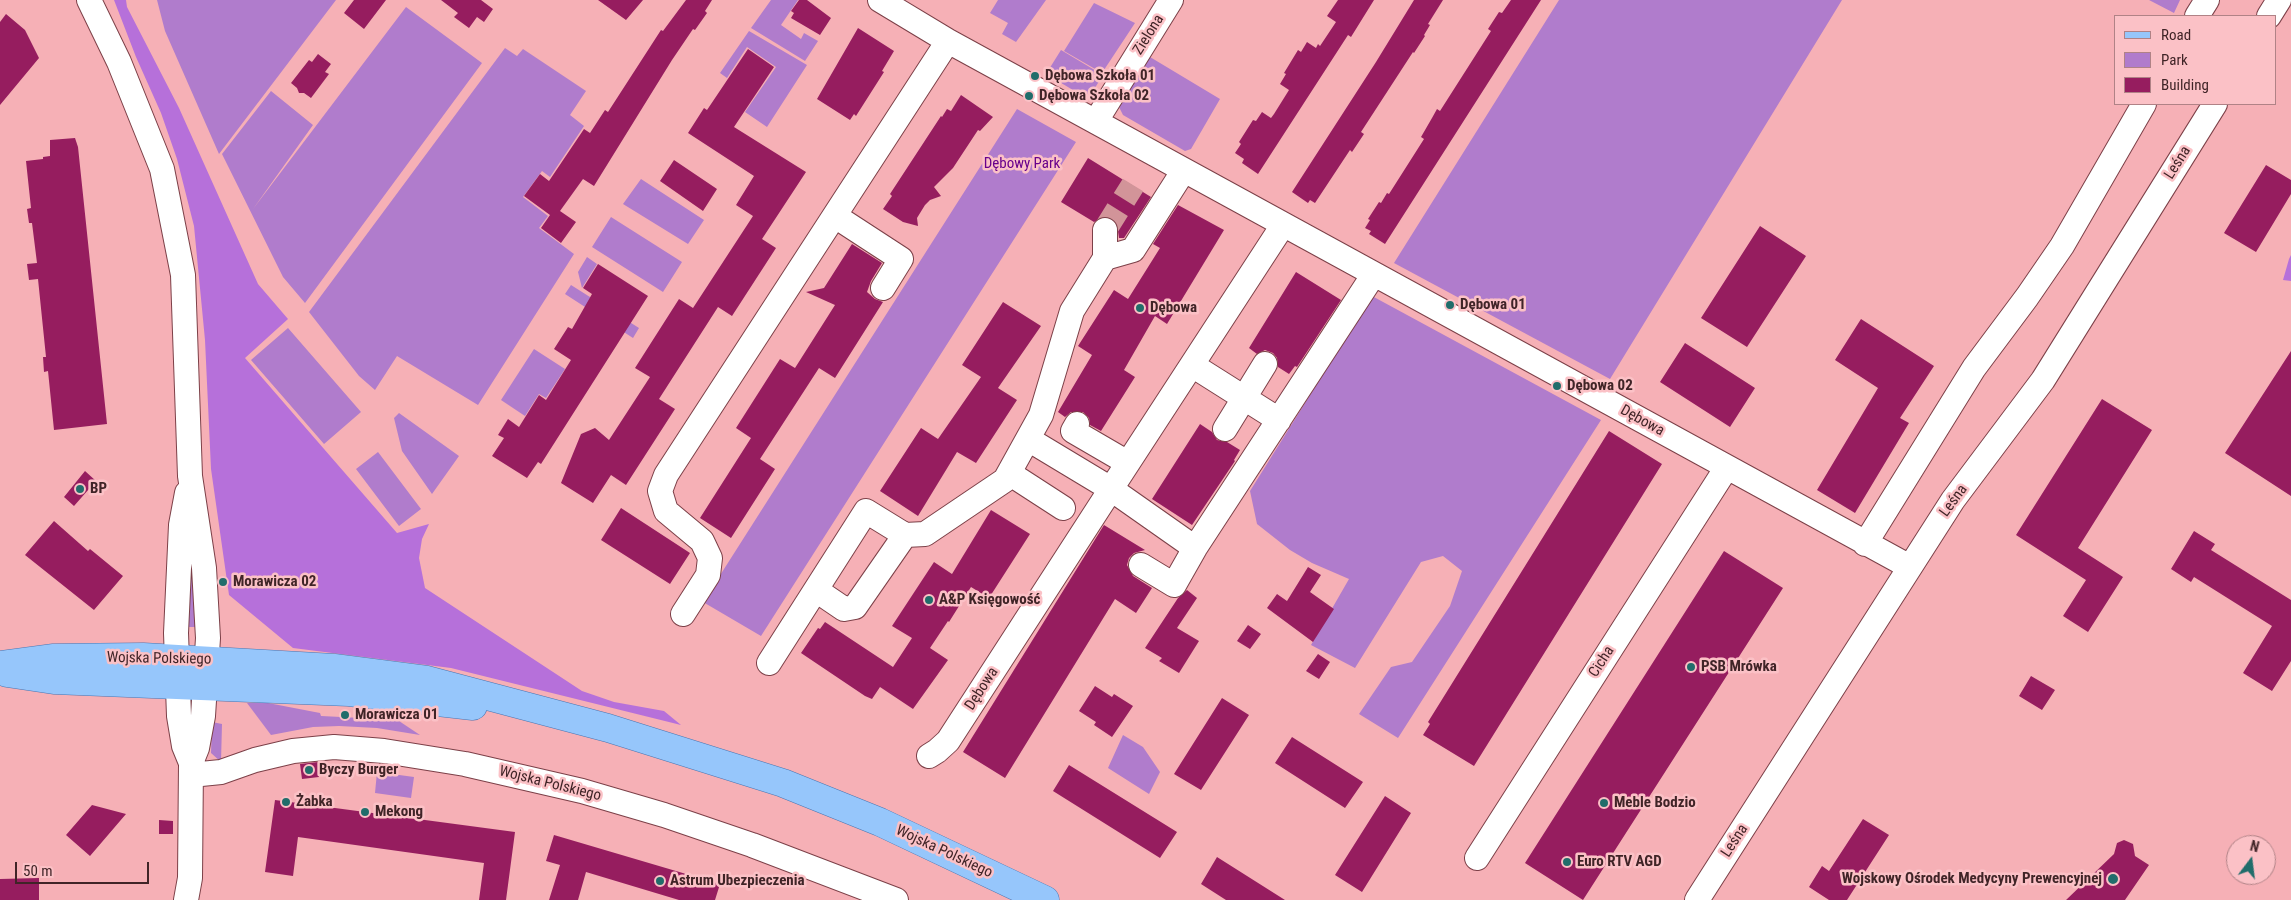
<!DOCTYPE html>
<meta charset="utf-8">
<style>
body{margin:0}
#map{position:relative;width:2291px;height:900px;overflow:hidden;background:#f6b0b6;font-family:"Roboto Condensed",sans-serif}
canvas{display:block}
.legend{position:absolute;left:2114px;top:15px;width:162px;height:90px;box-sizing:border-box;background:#fbc1c6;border:1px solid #b08286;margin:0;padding:6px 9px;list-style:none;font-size:15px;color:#402427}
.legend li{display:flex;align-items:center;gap:10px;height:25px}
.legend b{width:25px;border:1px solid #b08286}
.north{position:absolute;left:2226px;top:835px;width:50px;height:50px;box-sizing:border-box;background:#fbc1c6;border:1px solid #b08286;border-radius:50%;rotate:15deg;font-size:14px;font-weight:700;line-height:20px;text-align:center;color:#402427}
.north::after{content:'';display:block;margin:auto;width:18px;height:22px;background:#216d6b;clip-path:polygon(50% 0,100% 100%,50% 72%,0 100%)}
.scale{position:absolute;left:15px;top:862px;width:134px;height:22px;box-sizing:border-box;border:2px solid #402427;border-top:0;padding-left:6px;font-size:15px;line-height:18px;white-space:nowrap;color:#402427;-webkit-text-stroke:4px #fbc1c6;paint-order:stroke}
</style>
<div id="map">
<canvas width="2291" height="900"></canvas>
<ul class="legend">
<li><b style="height:6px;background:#96c6fb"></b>Road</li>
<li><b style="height:14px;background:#b07ccc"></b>Park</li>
<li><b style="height:14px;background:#961d5f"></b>Building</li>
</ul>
<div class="north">N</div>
<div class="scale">50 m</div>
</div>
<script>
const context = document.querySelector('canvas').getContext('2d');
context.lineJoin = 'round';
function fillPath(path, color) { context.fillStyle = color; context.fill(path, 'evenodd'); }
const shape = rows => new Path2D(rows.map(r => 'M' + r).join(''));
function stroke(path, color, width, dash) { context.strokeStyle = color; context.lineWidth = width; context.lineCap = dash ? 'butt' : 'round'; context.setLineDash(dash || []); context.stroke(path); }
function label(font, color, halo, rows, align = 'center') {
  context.font = font + ' "Roboto Condensed",sans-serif'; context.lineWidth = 5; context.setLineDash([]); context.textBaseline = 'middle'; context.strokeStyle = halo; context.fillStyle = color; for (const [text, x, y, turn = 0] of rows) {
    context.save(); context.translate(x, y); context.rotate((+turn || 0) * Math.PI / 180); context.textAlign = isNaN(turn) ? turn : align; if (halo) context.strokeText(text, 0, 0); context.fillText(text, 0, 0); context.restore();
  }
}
fillPath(shape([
 [157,0,336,0,219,154,165,31],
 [771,0,798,0,781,25,801,39,804,33,818,41,805,61,751,28],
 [998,0,1046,0,1016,42,1002,34,1008,23,990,13],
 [1559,0,1842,0,1610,379,1394,263],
 [2149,0,2180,0,2174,13],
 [1094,3,1135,23,1102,73,1064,51],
 [406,7,482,63,305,303,283,277,222,154,271,91,313,125,253,209],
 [749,31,807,65,767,127,745,112,776,67,747,47,727,78,720,73],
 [505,48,517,56,523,49,586,91,570,115,584,126,550,177,542,171,523,197,548,216,539,228,574,254,478,405,397,356,375,390,359,376,309,312],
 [1061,50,1103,75,1093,91,1088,94,1078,93,1046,74],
 [1150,57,1220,99,1191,149,1185,151,1123,115,1119,107],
 [1017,109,1076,142,761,636,703,602],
 [641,179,704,220,688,244,623,204],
 [611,217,682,262,663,292,592,247],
 [587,257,597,264,582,288,578,272],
 [571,285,639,328,633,338,565,294],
 [1372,296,1601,420,1398,738,1359,714,1391,667,1412,662,1450,606,1462,571,1443,556,1421,562,1355,668,1311,645,1349,579,1312,563,1290,550,1257,524,1250,491],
 [288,328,361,412,324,444,251,360],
 [534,349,565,369,546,398,539,394,525,416,501,400],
 [399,413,459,456,432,494,402,451,394,418],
 [378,452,421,509,399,526,356,469],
 [191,533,196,627,186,627],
 [247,703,268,703,320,713,321,716,361,718,361,715,380,715,396,719,420,735,377,728,339,726,313,727,271,735],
 [212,722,222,724,221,762,211,753],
 [1123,735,1143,747,1160,772,1149,794,1108,768],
 [377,772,414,777,411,798,375,793]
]), '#b07ccc');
fillPath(shape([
 [114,0,126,0,127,7,179,108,258,284,288,319,245,358,397,533,429,524,422,539,419,558,425,588,582,691,614,702,664,711,681,725,451,668,293,648,229,595,211,469,205,340,194,226,177,159,161,113,136,57],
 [2291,255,2291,281,2283,280,2289,259]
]), '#b670da');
fillPath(shape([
 [354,0,386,0,364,29,344,13],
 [441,0,481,0,493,9,484,22,477,17,469,28,454,17,458,13],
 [598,0,643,0,626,20],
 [686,0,712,0,705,11,707,13,695,30,693,29,672,60,594,186,583,179,560,211,576,222,561,243,541,228,550,215,524,196,540,174,549,181,584,129,590,133,605,110,608,112,661,30,663,31],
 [799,0,807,0,831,18,820,35,791,18,794,13,791,11],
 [1338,0,1374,0,1351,37,1348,35,1258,174,1242,163,1244,159,1235,153,1241,144,1239,142,1253,120,1256,121,1262,112,1271,118,1274,114,1289,90,1280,84,1286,74,1284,73,1298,50,1301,52,1307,42,1316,48,1318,44,1320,46,1336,22,1327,16],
 [1414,0,1443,0,1428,24,1430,25,1424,35,1425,36,1414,53,1413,52,1361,132,1364,134,1352,152,1350,150,1315,203,1310,200,1308,203,1292,192,1376,62],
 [1511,0,1541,0,1385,244,1369,234,1371,231,1365,228,1370,220,1368,219,1379,202,1381,203,1387,193,1389,194,1424,139,1421,137,1432,118,1437,109,1440,111,1491,31,1488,29,1499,12,1502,13],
 [6,14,25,30,39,58,0,105,0,22],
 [858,28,894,51,882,71,884,72,856,116,854,114,850,120,817,99],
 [748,49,774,67,734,127,806,172,762,239,776,248,732,316,718,307,659,399,675,409,626,485,611,475,593,503,561,483,581,434,595,428,609,440,650,377,635,368,679,299,693,308,753,216,736,205,754,176,688,133,704,108,707,110],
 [318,54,331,64,325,72,329,74,311,98,304,93,299,93,297,88,291,83,309,60,312,62],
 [961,95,993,117,980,131,978,130,953,168,934,187,941,196,930,200,925,205,917,218,918,226,903,222,883,209,892,196,890,194,941,116,942,117,947,109,951,111],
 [75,138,78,147,107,424,54,430,48,371,44,372,43,357,46,357,38,279,29,280,27,264,37,263,32,223,29,223,27,209,31,208,26,161,43,159,43,157,50,156,50,140],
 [1088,158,1151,197,1124,238,1119,238,1117,224,1111,218,1105,216,1094,222,1061,202],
 [674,160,717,189,703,211,660,181],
 [2266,165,2291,180,2291,194,2256,252,2224,233],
 [1178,205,1224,230,1167,324,1155,316,1124,370,1135,377,1101,431,1090,425,1089,418,1083,412,1071,412,1065,417,1058,412,1092,355,1078,346,1114,290,1128,299,1160,248,1153,244],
 [1760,226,1806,256,1747,347,1701,318],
 [852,244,882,263,871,281,867,292,875,299,883,302,835,378,819,368,760,459,775,469,731,538,700,518,751,438,736,428,780,359,795,368,835,305,806,292,824,288],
 [598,264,648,296,541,464,538,462,527,478,492,456,504,438,498,435,508,419,519,427,539,395,546,400,571,360,554,349,568,327,572,329,592,294,583,288],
 [1296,272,1341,300,1297,367,1295,366,1289,374,1278,367,1277,358,1273,353,1265,350,1257,354,1249,348],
 [1003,302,1041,326,998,388,1017,400,976,463,957,452,918,516,880,491,921,428,938,439,981,377,962,365],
 [1861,319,1934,366,1900,418,1909,423,1855,513,1817,490,1878,388,1835,360],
 [1685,343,1755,388,1730,427,1660,382],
 [2291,351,2291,496,2225,453],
 [2102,399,2152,430,2078,548,2123,577,2088,632,2063,616,2086,580,2016,535],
 [1200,424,1212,432,1217,440,1227,442,1240,450,1234,460,1235,461,1192,525,1152,499],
 [1609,431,1662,464,1474,766,1423,735,1430,724,1428,722],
 [85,471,96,481,74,506,64,497],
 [621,508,690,553,670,584,601,540],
 [991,510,1030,534,989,598,971,587,949,622,948,621,930,648,948,660,913,709,880,687,872,699,865,696,801,653,818,628,820,629,825,622,893,667,912,638,892,626,934,562,952,574],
 [54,521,88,551,90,549,123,576,94,610,25,555],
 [1104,525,1145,550,1134,553,1129,558,1127,565,1133,576,1152,588,1136,613,1115,599,1005,778,963,752],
 [2194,531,2215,544,2211,550,2291,600,2291,661,2272,691,2243,673,2272,626,2194,577,2191,582,2171,569],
 [1724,551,1783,588,1583,900,1525,863],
 [1308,567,1321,575,1310,592,1334,609,1313,642,1267,608,1277,594,1287,601],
 [1187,590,1197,598,1177,628,1199,641,1179,673,1159,661,1162,658,1145,648,1178,598],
 [1248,625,1261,634,1250,649,1237,641],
 [1318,654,1330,662,1319,679,1306,671],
 [2031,676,2055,690,2042,710,2019,696],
 [1095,686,1112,697,1114,694,1133,706,1112,737,1094,725,1096,722,1079,711],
 [1222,698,1249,715,1201,790,1174,774],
 [1292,737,1363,782,1345,808,1275,763],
 [318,762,319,777,302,779,300,764],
 [1069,765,1177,832,1160,858,1053,791],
 [1385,796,1411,813,1362,892,1335,875],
 [275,800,515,832,506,900,479,900,484,863,298,837,293,876,265,872],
 [92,805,126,814,90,856,66,835],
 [1863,819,1889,835,1847,900,1829,900,1809,887,1822,866,1829,871],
 [159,820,173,821,173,834,159,834],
 [554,835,720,884,715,900,679,900,586,872,578,900,549,900,560,865,546,861],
 [2124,840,2133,844,2135,856,2149,865,2125,900,2066,900,2114,854,2117,843],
 [1217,857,1285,900,1226,900,1201,884],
 [39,878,39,900,0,900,0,879]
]), '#961d5f');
stroke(shape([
 [1105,230,1133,185]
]), '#d29499', 24, [24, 12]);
const minor = shape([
 [89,0,119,62,162,169,183,275,190,476,204,568,208,638,203,716,197,748,191,763,190,878,186,900],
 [880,0,948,41,1910,567],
 [2197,16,2207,0],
 [2269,16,2279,0],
 [1096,121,1171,0],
 [835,216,901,259,883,288],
 [1105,258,1133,250,1184,170],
 [1192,365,1279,420],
 [1077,424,1073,431,1128,463],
 [1225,429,1265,364],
 [1028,439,1111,489,1283,225],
 [1009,473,1063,508],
 [187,493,181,525,176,633,179,716,184,746,191,763],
 [1865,544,1974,368,2027,297,2062,246,2144,104],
 [1141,565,1174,585,1195,548,1374,274],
 [816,590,844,609,855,607,905,535],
 [683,614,708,575,710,558,702,541,666,511,660,491,666,475,948,41],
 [769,663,866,511,905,535,925,534,1005,480,1041,415,1072,311,1105,258,1105,230],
 [929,756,937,751,948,741,1111,489,1195,548],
 [191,775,221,772,255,760,293,751,334,747,384,751,465,764,582,791,664,815,752,845,896,900],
 [1477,858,1727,467],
 [1697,900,1953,500,2043,380,2215,104]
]);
const major = shape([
 [0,665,54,658,143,657,334,668,427,680,608,728,783,783,880,822,1045,900],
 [7,673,54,680,349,692,473,706]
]);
stroke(minor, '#7c4048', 26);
stroke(major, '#4a75b0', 29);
stroke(minor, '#fff', 24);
stroke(major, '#96c6fb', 28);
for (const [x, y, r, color] of [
 [1035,76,5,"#216d6b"],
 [1029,96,5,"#216d6b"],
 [1450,305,5,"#216d6b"],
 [1140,308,5,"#216d6b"],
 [1557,386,5,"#216d6b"],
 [80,489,5,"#216d6b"],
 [223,582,5,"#216d6b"],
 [929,600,5,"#216d6b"],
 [1691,667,5,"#216d6b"],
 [345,715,5,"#216d6b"],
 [309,770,5,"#216d6b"],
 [286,802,5,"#216d6b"],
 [1604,803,5,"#216d6b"],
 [365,812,5,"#216d6b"],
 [1567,862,5,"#216d6b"],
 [2113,879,6,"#216d6b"],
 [660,881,5,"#216d6b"]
]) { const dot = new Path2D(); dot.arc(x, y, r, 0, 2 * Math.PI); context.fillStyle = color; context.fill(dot); stroke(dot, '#fbc1c6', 2); }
label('15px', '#402427', '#fbc1c6', [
 ["Zielona",1149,35,-58],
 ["Leśna",2178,163,-58],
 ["Dębowa",1642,421,29],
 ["Leśna",1954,501,-54],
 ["Wojska Polskiego",159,659,1],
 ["Cicha",1602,662,-57],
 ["Dębowa",982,689,-57],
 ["Wojska Polskiego",550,784,14],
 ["Leśna",1735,841,-57],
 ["Wojska Polskiego",944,852,25]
]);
label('bold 15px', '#402427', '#fbc1c6', [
 ["Dębowa Szkoła 01",1045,76],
 ["Dębowa Szkoła 02",1039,96],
 ["Dębowa 01",1460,305],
 ["Dębowa",1150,308],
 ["Dębowa 02",1567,386],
 ["BP",90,489],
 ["Morawicza 02",233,582],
 ["A&P Księgowość",939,600],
 ["PSB Mrówka",1701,667],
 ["Morawicza 01",355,715],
 ["Byczy Burger",319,770],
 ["Żabka",296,802],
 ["Meble Bodzio",1614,803],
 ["Mekong",375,812],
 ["Euro RTV AGD",1577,862],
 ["Wojskowy Ośrodek Medycyny Prewencyjnej",2102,879,"right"],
 ["Astrum Ubezpieczenia",670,881]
], 'left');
label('15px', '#68008c', '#fbc1c6', [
 ["Dębowy Park",1022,164]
]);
</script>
